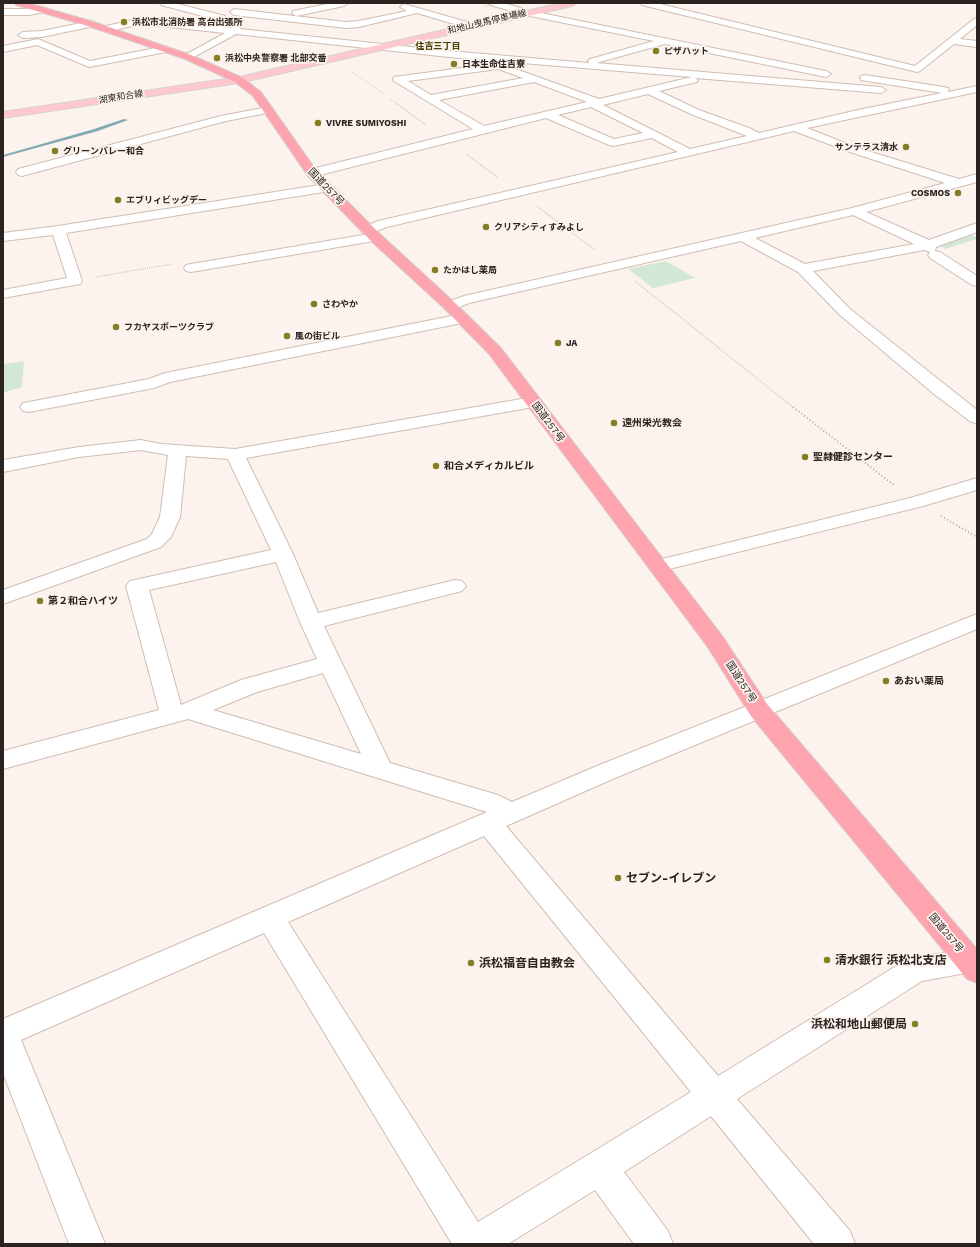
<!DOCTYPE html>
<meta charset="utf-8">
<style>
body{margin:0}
#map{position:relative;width:980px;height:1247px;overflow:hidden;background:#fcf3ee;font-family:"Work Sans",sans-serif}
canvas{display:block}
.frame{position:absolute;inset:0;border:4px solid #2b231f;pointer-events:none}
</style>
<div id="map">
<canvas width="980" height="1247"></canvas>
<div class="frame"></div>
</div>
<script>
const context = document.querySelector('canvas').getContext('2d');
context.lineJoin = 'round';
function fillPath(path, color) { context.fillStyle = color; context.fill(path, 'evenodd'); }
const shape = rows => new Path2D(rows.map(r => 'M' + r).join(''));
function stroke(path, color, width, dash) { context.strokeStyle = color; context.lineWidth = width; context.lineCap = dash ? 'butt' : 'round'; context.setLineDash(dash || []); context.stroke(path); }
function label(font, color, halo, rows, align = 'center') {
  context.font = font + ' "Work Sans","Noto Sans JP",sans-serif'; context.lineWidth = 3.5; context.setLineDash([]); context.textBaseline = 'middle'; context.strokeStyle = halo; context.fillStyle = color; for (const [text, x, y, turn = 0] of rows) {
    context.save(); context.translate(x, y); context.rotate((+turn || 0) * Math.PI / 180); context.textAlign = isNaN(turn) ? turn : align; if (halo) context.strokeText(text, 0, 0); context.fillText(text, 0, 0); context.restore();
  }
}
fillPath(shape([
 [971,235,977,237,977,239,945,249,941,246],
 [666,261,695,278,653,288,628,269],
 [24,361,22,387,3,393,3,364]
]), '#d2e7d6');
fillPath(shape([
 [124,119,128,120,98,131,3,157,3,155,94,129,124,119]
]), '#83abb4');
const minor = shape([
 [160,3,174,3,225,16,226,18,222,21,161,5,160,3],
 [332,3,348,3,344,6,296,16,292,13,293,11,332,3],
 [489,3,503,3,531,11,826,71,831,74,826,77,665,44,596,63,881,87,886,90,881,93,695,78,698,80,697,82,659,91,699,110,749,128,759,133,858,110,942,93,861,80,860,78,861,76,865,75,944,87,948,88,949,90,948,92,977,86,977,92,807,128,858,148,959,179,977,174,977,182,866,212,929,240,977,223,977,232,936,247,935,251,940,252,977,276,977,286,972,285,930,258,928,255,930,252,924,250,813,271,850,309,977,410,977,423,971,422,934,394,840,315,798,272,741,241,469,303,450,311,445,309,442,306,445,303,464,296,852,208,945,183,850,152,794,131,387,227,368,234,363,233,361,230,363,227,378,221,678,152,652,138,613,146,609,145,546,118,312,177,308,176,306,173,308,170,473,129,394,81,393,79,394,77,499,63,599,99,692,77,449,57,236,34,188,60,185,59,183,57,185,55,225,33,141,24,105,32,100,29,102,27,141,18,231,28,233,25,236,24,239,25,240,29,449,51,589,63,588,61,590,59,654,41,530,16,490,5,489,3],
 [498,69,523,78,431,95,408,81,498,69],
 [534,82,587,102,484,126,439,100,534,82],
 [648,94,691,114,747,136,690,149,603,105,648,94],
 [591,107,643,133,614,139,558,115,591,107],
 [853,215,914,244,805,264,755,238,853,215],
 [641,3,656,3,915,66,974,19,977,18,977,25,960,39,977,41,977,47,954,44,920,71,917,72,642,5,641,3],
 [404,4,474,24,475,26,471,29,417,13,359,27,346,28,234,15,230,12,234,9,346,22,359,21,407,11,400,7,404,4],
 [42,7,46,10,45,12,29,15,3,15,3,9,29,9,42,7],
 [91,21,94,22,95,24,94,26,42,37,23,38,18,35,23,32,42,31,91,21],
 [38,39,90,61,166,46,171,49,166,52,89,67,37,45,3,52,3,46,38,39],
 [268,107,273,110,272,112,226,121,22,176,18,175,16,172,18,169,221,116,268,107],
 [326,184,330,185,332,188,330,191,66,233,82,281,80,284,3,298,3,290,67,278,53,235,3,241,3,233,58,226,326,184],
 [375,233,380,234,382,237,380,240,191,272,186,271,184,268,186,265,191,264,375,233],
 [462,314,467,316,470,319,467,322,170,382,154,388,29,412,23,411,20,407,23,403,29,402,149,379,165,373,462,314],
 [533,397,539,398,542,402,539,406,246,458,293,554,318,613,455,580,462,581,466,586,462,591,324,626,390,763,498,795,512,802,597,766,977,614,977,629,615,778,506,826,718,1076,906,960,916,957,970,949,977,951,977,971,922,981,737,1099,850,1231,855,1244,814,1244,711,1116,624,1172,668,1231,673,1244,634,1244,595,1190,508,1244,452,1244,264,933,21,1040,105,1244,69,1244,3,1073,3,1019,487,812,188,719,3,769,3,751,159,710,126,586,130,581,271,550,228,459,186,456,180,517,171,537,161,547,3,604,3,590,147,539,152,534,160,517,168,455,141,450,79,457,3,472,3,460,79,447,141,440,161,444,235,449,533,397],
 [276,562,300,622,317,659,241,680,181,705,149,590,276,562],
 [323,673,361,754,213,710,257,692,323,673],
 [484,836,691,1092,478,1222,288,922,484,836],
 [977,478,977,490,923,506,657,572,650,570,647,566,650,562,910,498,977,478]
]);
const major = shape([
 [561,3,576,3,572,6,239,83,3,118,3,112,239,77,561,3]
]);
const highway = shape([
 [15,3,28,3,94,22,191,55,243,78,261,92,316,170,380,234,455,303,501,348,723,637,767,704,977,949,977,983,967,979,751,716,707,646,489,354,445,309,370,240,308,176,253,96,235,82,185,59,88,26,16,5,15,3]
]);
stroke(minor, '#d1bdb1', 2);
stroke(major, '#d5d3d2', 2);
stroke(highway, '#d5d3d2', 2);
stroke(shape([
 [352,72,384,94],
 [390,99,399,105]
]), '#b0a8a3', 1, [0.5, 1.5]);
stroke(shape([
 [397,104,426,125],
 [466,154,497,177],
 [538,207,595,250],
 [96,277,172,264],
 [635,281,794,408]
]), '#b0a8a3', 1.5, [0.5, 1.5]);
stroke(shape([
 [793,407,895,486],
 [941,516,977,537]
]), '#b0a8a3', 2, [1, 2.5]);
fillPath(minor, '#fff');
fillPath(major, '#fec8ce');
fillPath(highway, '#fda4ae');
stroke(shape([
 [485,6,499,3]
]), '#b0a8a3', 1, [0.5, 1.5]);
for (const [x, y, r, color] of [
 [124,22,4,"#857e25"],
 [656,51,4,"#857e25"],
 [217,58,4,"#857e25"],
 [454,64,4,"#857e25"],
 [318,123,4,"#857e25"],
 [906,147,4,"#857e25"],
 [55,151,4,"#857e25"],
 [958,193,4,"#857e25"],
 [118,200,4,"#857e25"],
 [486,227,4,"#857e25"],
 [435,270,4,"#857e25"],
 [314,304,4,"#857e25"],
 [116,327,4,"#857e25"],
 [287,336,4,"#857e25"],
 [558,343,4,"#857e25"],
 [614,423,4,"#857e25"],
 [805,457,4,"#857e25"],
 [436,466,4,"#857e25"],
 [40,601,4,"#857e25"],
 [886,681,4,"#857e25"],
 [618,878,4,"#857e25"],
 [827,960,4,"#857e25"],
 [471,963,4,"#857e25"],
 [915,1024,4,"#857e25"]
]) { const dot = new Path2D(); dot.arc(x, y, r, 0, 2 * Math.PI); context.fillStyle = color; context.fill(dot); stroke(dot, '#fcf3ee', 1.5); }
label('bold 9px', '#2b231f', '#fcf3ee', [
 ["浜松市北消防署 高台出張所",132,22],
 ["ピザハット",664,51],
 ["浜松中央警察署 北部交番",225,58],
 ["日本生命住吉寮",462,64],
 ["VIVRE SUMIYOSHI",326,123],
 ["サンテラス清水",898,147,"right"],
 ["グリーンバレー和合",63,151],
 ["COSMOS",950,193,"right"],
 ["エブリィビッグデー",126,200],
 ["クリアシティすみよし",494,227],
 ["たかはし薬局",443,270],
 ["さわやか",322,304],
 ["フカヤスポーツクラブ",124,327],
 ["風の街ビル",295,336],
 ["JA",566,343]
], 'left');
label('9px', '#2b231f', '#fcf3ee', [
 ["和地山曳馬停車場線",487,22,-13],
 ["湖東和合線",121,97,-9]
]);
label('bold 9px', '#464100', '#fcf3ee', [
 ["住吉三丁目",438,46]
]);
label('10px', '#2b231f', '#fcf3ee', [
 ["国道257号",326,187,46],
 ["国道257号",548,422,53],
 ["国道257号",741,682,57],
 ["国道257号",946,933,50]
]);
label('bold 10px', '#2b231f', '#fcf3ee', [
 ["遠州栄光教会",622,423],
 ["聖隷健診センター",813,457],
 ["和合メディカルビル",444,466],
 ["第２和合ハイツ",48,601],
 ["あおい薬局",894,681]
], 'left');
label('bold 12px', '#2b231f', '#fcf3ee', [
 ["セブン-イレブン",626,878],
 ["清水銀行 浜松北支店",835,960],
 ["浜松福音自由教会",479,963],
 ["浜松和地山郵便局",907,1024,"right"]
], 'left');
</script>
